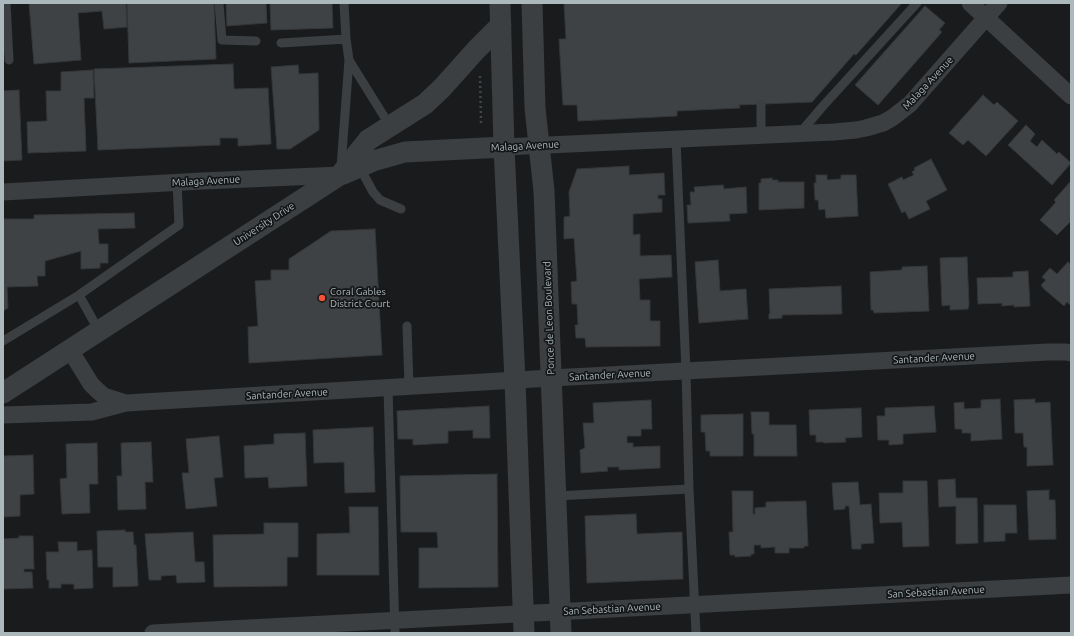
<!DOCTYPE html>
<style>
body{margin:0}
#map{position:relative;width:1074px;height:636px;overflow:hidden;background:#1a1b1c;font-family:Ubuntu,sans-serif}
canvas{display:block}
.frame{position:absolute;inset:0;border:4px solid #acb9bc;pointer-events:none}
</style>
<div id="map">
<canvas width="1074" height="636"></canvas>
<div class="frame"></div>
</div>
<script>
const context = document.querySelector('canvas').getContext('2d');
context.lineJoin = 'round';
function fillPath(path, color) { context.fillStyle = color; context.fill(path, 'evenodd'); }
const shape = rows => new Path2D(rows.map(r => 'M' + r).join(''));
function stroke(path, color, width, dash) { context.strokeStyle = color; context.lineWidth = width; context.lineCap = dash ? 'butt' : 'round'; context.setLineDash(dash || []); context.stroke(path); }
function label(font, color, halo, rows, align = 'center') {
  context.font = font + ' Ubuntu,sans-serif'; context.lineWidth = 3.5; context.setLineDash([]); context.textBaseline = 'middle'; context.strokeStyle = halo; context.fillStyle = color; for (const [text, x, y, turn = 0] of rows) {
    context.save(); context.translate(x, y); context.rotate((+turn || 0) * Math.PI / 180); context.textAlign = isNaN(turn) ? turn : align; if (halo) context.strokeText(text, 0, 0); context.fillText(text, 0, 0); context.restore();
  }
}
const building = shape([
 [29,3,126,3,127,27,104,29,102,11,78,13,81,60,34,64,29,3],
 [127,3,214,3,216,59,129,63,127,3],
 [226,3,266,3,267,23,227,26,226,3],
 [270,3,332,3,333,28,271,30,270,3],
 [564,3,902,3,856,55,854,54,812,102,739,105,740,108,677,111,677,116,578,121,577,105,563,105,559,39,566,39,564,3],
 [925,6,945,23,939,30,942,32,878,105,855,85,925,6],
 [233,64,234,89,268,88,271,144,238,146,238,138,220,138,220,145,98,150,94,69,233,64],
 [298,65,299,74,318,73,319,130,290,149,277,149,271,67,298,65],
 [93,70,94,98,84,98,86,151,28,153,27,122,47,121,46,91,61,91,61,72,93,70],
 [19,90,22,160,3,161,3,91,19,90],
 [983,95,994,105,997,102,1018,121,986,156,968,140,963,145,949,133,983,95],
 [1026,125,1035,134,1030,141,1037,147,1042,140,1057,154,1059,152,1071,163,1052,185,1008,145,1026,125],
 [931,159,947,190,926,201,930,209,909,219,905,211,902,213,888,184,902,177,903,180,914,175,912,172,915,170,914,168,931,159],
 [629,166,629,175,664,173,665,195,658,195,658,199,662,199,662,212,633,214,633,235,640,234,640,256,671,255,672,277,639,279,640,300,650,300,650,321,660,321,660,346,586,347,585,338,576,338,575,325,578,325,577,304,572,304,571,282,577,281,574,238,564,239,564,217,570,216,569,192,577,169,629,166],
 [816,175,827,175,827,180,841,179,841,175,856,175,858,216,826,218,825,209,819,210,818,200,815,200,814,183,816,183,816,175],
 [772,178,772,180,778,180,778,182,804,182,804,208,759,210,759,183,761,183,761,179,772,178],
 [1071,181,1071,221,1057,235,1040,220,1056,202,1054,200,1071,181],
 [723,185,724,189,746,187,747,213,729,214,730,221,688,223,687,205,691,205,690,192,695,192,694,187,723,185],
 [134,213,135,228,98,229,99,244,108,244,108,263,100,263,100,268,81,269,81,251,45,261,45,276,37,276,38,286,7,287,8,308,3,311,3,219,34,219,34,215,134,213],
 [375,229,382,355,249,363,248,327,258,326,255,281,271,280,271,270,289,270,289,259,331,231,375,229],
 [967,257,969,304,968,309,950,310,950,305,942,306,940,258,967,257],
 [718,260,720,291,746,289,748,319,699,323,695,262,718,260],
 [1068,262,1071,265,1071,306,1067,302,1064,306,1044,289,1041,285,1046,280,1042,277,1050,268,1057,274,1068,262],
 [927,266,929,311,874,313,873,310,871,310,870,272,902,270,902,267,927,266],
 [1028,271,1030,306,1014,307,1014,305,1002,306,1002,303,978,304,977,278,1013,277,1013,272,1028,271],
 [841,286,842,314,782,315,782,318,769,319,769,314,770,314,769,289,841,286],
 [1000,399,1002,439,971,441,971,433,962,433,962,429,955,429,954,403,964,402,964,409,981,408,981,400,1000,399],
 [1035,399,1035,403,1050,402,1053,465,1027,466,1027,447,1024,447,1023,433,1015,433,1014,400,1035,399],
 [651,400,652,429,641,429,641,436,627,436,627,443,633,443,633,447,660,446,660,468,619,470,619,467,607,467,608,471,581,473,580,450,585,448,583,423,594,423,593,403,651,400],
 [489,406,490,438,473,438,473,430,448,431,448,443,413,445,413,439,398,439,397,411,489,406],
 [934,406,936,432,903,434,903,444,889,445,889,440,878,440,877,416,885,416,885,408,934,406],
 [861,408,862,437,845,438,846,442,824,443,823,442,816,442,816,435,810,435,809,410,861,408],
 [751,412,769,412,769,425,796,425,797,456,754,456,754,434,752,434,751,412],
 [743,414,743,456,710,456,710,451,706,451,705,432,701,432,701,415,743,414],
 [373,427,375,492,345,493,344,462,314,463,313,430,373,427],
 [305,433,307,486,269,488,268,477,245,478,244,446,274,444,274,434,305,433],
 [219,436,223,477,214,478,217,506,186,509,182,473,189,473,186,439,219,436],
 [151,442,153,482,145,482,146,509,118,510,117,476,122,476,121,443,151,442],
 [97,443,98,484,89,484,90,513,62,514,60,479,67,478,66,444,97,443],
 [33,455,34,494,20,495,20,516,3,517,3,456,33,455],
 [497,474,498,587,419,588,419,548,438,548,437,532,401,532,400,476,497,474],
 [955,479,956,498,977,498,978,543,956,544,956,506,939,507,938,480,955,479],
 [903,481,927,481,929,546,903,547,902,522,880,523,879,493,903,493,903,481],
 [858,482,860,505,871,504,874,543,861,544,861,549,852,549,849,506,845,506,845,509,834,510,832,483,858,482],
 [1049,490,1049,500,1055,500,1056,539,1029,540,1027,491,1049,490],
 [732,491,753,491,753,514,755,514,755,508,766,507,766,502,806,501,808,546,804,546,804,548,789,548,789,553,775,553,775,547,761,548,761,545,754,545,754,554,751,554,751,556,735,557,735,555,730,555,729,532,733,532,732,491],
 [984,505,1016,505,1017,533,1005,533,1005,541,984,542,984,505],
 [349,507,378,507,379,575,317,575,317,534,350,533,349,507],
 [636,514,637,534,682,532,683,579,587,583,585,516,636,514],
 [264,523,298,523,298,557,287,557,287,586,214,587,213,535,264,534,264,523],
 [125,530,125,532,133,532,134,545,136,545,138,586,113,587,113,567,98,567,97,531,125,530],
 [193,532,195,562,204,562,205,582,177,583,176,575,161,576,161,580,149,580,145,534,193,532],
 [19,536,33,536,34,569,24,569,24,572,32,572,33,588,3,589,3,539,19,538,19,536],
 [58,542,77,542,77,551,92,550,93,588,74,589,74,584,61,584,61,588,49,588,49,580,47,580,46,552,59,552,58,542]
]);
fillPath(building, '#3f4244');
stroke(building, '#343638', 1);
stroke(shape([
 [480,76,481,123]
]), '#414748', 2.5, [2, 3]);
stroke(shape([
 [6,3,9,60],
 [219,3,222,40,256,41],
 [281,43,346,39],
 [349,60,390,126],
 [761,104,761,135],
 [800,133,823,106,917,3],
 [676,139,686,371,689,489,696,633],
 [359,166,373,192,380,200,401,209],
 [341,167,349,60,346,39,344,3],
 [407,326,409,386],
 [99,331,79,295,179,225,177,182],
 [3,341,79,295],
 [388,388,395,633],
 [556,496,689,489]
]), '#3b3f41', 9);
stroke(shape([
 [970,3,1071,96],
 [504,147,834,132,856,130,866,128,883,123,892,118,910,104,999,3],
 [3,192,202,181,340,175],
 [70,350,91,384,98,391,104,396,126,403],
 [3,415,92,412,126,403,551,378,1048,352,1066,352,1071,353],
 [153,633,1071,585]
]), '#3b3f41', 17);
stroke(shape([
 [500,3,504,147,515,380,524,633],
 [532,3,535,108,544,191,561,633],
 [343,174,373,161,405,152,504,147],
 [3,393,340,175,368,140,425,104,442,88,476,50,501,25]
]), '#3b3f41', 21);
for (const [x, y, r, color] of [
 [322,298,4,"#f2523b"]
]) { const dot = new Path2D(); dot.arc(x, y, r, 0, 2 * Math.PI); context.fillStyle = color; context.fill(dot); stroke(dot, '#151617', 1.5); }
label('10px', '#acb9bc', '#151617', [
 ["Malaga Avenue",928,83,-47],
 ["Malaga Avenue",525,146,-3],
 ["Malaga Avenue",206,181,-3],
 ["University Drive",264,224,-33],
 ["Ponce de Leon Boulevard",549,318,-92],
 ["Santander Avenue",934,358,-3],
 ["Santander Avenue",610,375,-3],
 ["Santander Avenue",287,394,-3],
 ["San Sebastian Avenue",936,592,-3],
 ["San Sebastian Avenue",612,609,-3]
]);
label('10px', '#acb9bc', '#151617', [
 ["Coral Gables",330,292],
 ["District Court",330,304]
], 'left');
</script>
